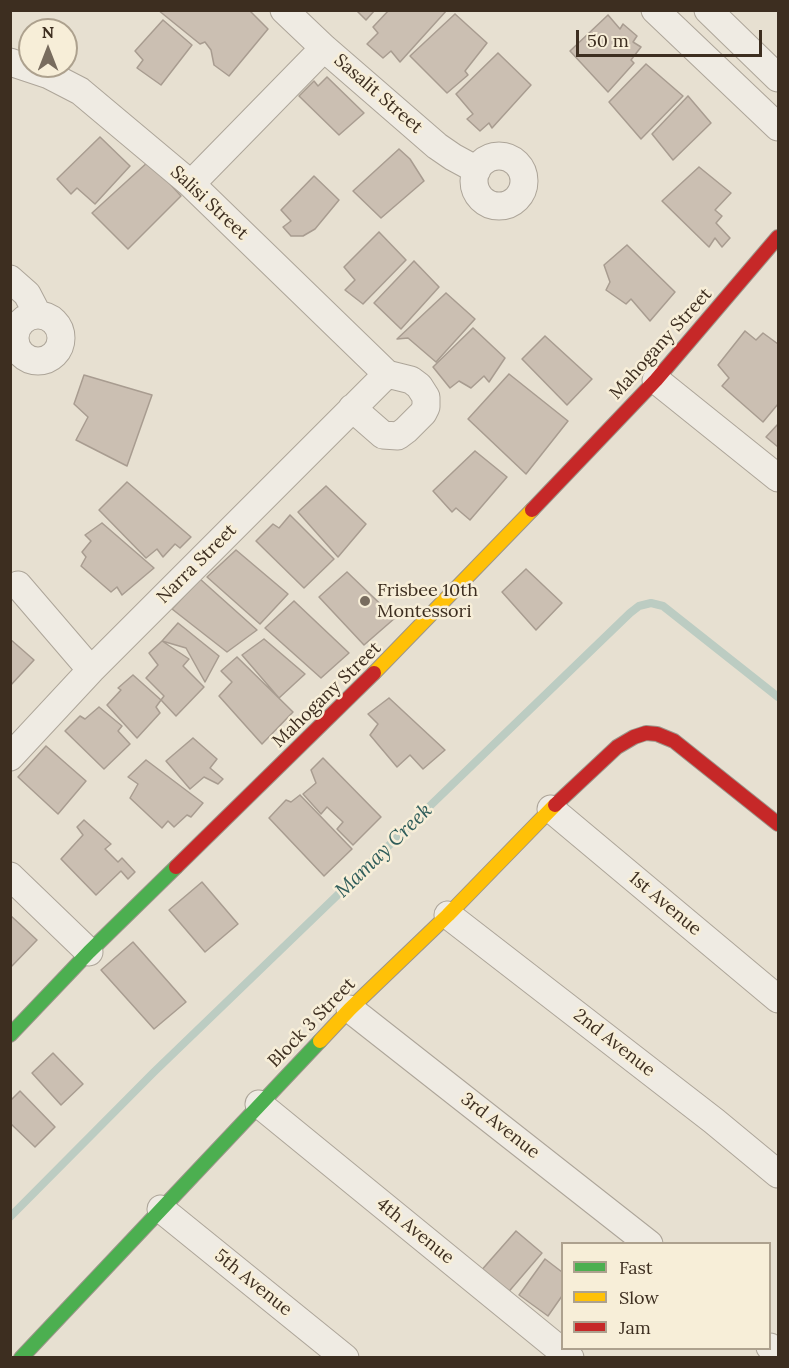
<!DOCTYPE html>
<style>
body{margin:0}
#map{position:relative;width:789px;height:1368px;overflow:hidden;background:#e7e0d1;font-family:Lora,serif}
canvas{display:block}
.frame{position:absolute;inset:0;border:12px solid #3d2e20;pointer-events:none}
.legend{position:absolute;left:561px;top:1242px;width:210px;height:108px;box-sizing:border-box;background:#f7eed8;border:2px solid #ada18e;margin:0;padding:8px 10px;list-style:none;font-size:18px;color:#3d2e20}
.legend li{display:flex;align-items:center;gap:12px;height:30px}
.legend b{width:30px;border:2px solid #ada18e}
.north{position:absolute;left:18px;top:18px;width:60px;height:60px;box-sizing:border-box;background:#f7eed8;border:2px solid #ada18e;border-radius:50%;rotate:0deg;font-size:16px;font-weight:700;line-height:24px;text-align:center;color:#3d2e20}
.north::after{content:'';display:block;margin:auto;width:21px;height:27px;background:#786c5e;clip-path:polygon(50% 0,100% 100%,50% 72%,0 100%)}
.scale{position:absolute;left:576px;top:30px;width:186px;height:27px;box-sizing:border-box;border:3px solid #3d2e20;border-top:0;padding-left:8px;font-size:18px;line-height:21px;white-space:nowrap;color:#3d2e20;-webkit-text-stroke:4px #f7eed8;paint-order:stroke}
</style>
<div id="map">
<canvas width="789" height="1368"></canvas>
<div class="frame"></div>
<ul class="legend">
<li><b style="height:8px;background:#4caf50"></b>Fast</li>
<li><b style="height:8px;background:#ffc107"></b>Slow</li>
<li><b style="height:8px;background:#c62828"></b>Jam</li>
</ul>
<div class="north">N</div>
<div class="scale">50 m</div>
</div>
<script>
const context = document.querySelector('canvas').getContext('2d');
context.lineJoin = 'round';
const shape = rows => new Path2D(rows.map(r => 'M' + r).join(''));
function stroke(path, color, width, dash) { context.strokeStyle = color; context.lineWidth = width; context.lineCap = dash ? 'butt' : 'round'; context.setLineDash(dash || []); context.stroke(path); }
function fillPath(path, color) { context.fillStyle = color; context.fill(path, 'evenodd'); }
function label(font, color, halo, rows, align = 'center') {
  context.font = font + ' Lora,serif'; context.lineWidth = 5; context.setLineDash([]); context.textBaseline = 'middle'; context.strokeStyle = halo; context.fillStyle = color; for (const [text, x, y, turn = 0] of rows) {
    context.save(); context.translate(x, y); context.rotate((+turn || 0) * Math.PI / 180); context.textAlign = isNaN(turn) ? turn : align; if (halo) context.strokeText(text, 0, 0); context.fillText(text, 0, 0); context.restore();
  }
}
stroke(shape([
 [10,1217,154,1072,630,613,639,606,651,603,663,606,778,697]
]), '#bcccc2', 8);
const building = shape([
 [158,10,249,10,268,29,229,76,214,65,211,50,205,42,200,44,158,10],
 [356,10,375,10,366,20,356,10],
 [389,10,447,10,400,62,391,51,383,58,367,44,378,33,373,27,389,10],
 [455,14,487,43,465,71,468,75,447,93,410,56,455,14],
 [608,15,620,29,623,24,637,36,633,42,641,47,631,60,634,63,608,92,570,51,608,15],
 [163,20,192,45,161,85,137,68,143,60,135,51,163,20],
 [498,53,531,85,492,128,489,123,480,131,467,119,473,114,456,94,498,53],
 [646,64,683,96,641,139,609,102,646,64],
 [327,77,364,113,339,135,299,96,314,81,318,86,327,77],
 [688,96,711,123,673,160,652,134,688,96],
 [100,137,130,166,95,204,77,188,71,194,57,179,100,137],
 [399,149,410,159,424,181,381,218,353,191,399,149],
 [149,161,181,196,128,249,92,213,149,161],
 [699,167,731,193,715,210,722,216,716,223,730,238,722,247,715,238,709,247,662,201,699,167],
 [314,176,339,200,315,229,303,236,291,236,283,227,291,221,281,210,314,176],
 [379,232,406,260,363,304,345,290,355,280,344,267,379,232],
 [627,245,675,292,650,321,631,299,626,304,606,290,610,282,604,265,627,245],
 [414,261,439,287,401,329,374,303,414,261],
 [446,293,475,319,436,362,408,338,397,339,446,293],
 [473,328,505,358,489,382,484,376,471,388,459,381,450,388,433,367,473,328],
 [745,331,756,340,763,333,778,344,778,404,763,422,722,386,729,378,718,365,745,331],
 [545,336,592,379,567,405,522,359,545,336],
 [509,374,568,421,526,474,468,419,509,374],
 [84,375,152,395,127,466,76,440,88,417,74,404,84,375],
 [778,424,778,447,766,437,778,424],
 [475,451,507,477,470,520,456,508,452,512,433,491,475,451],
 [127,482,191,537,180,548,175,544,163,557,157,549,146,558,99,510,127,482],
 [326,486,366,524,338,557,298,512,326,486],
 [290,515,334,559,304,588,256,541,273,524,279,528,290,515],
 [102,523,154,568,122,595,117,587,111,592,81,566,86,557,82,552,91,541,85,535,102,523],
 [236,550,288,594,260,624,207,577,236,550],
 [526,569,562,603,536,630,502,592,526,569],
 [347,572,395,618,364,645,319,597,347,572],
 [200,579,257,630,227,652,172,609,200,579],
 [294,601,349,653,321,678,265,628,294,601],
 [178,623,219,656,205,682,186,648,162,641,178,623],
 [10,639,34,660,10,686,10,639],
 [264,639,305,674,279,698,242,655,264,639],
 [162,641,189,659,183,666,204,687,176,716,161,700,164,696,146,678,158,665,149,653,162,641],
 [237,657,293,712,262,744,219,696,232,682,221,671,237,657],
 [133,675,161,700,156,707,160,713,137,738,107,705,121,690,118,688,133,675],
 [389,698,445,750,423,769,410,755,397,767,370,735,378,724,368,714,389,698],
 [99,707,122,726,118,731,130,744,104,769,65,731,80,716,85,719,99,707],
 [193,738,217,759,210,768,223,779,218,784,204,777,190,789,166,761,193,738],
 [46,746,86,781,58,814,18,777,46,746],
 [323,758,381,817,353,845,337,829,343,822,327,807,321,814,303,794,316,783,311,770,323,758],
 [146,760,203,803,191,817,187,815,174,827,168,821,162,828,130,798,138,784,128,777,146,760],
 [300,795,352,849,324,876,269,818,286,800,291,802,300,795],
 [84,820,111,844,105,849,118,862,122,858,135,872,128,879,121,871,96,895,61,859,83,835,77,827,84,820],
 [202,882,238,924,205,952,169,910,202,882],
 [10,915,37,940,10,968,10,915],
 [133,942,186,1002,154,1029,101,970,133,942],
 [53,1053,83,1084,61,1105,32,1073,53,1053],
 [20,1091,55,1127,35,1147,10,1123,10,1101,20,1091],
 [516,1231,542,1253,505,1296,479,1273,516,1231],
 [545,1259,562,1272,562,1296,548,1316,519,1295,545,1259]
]);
fillPath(building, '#cbbfb2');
stroke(building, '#a89c90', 1.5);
const street = shape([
 [284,10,324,48,437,146,453,157,477,170],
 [655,10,778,127],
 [708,10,778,78],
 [10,62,49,75,80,91,191,184,387,374],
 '474 181a25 25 0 1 1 50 0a25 25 0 1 1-50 0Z',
 [191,184,324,48],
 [10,279,27,294,38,315],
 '15 338a23 23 0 1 1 46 0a23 23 0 1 1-46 0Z',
 [656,380,778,478],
 [352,408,383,435,398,436,406,430,423,413,426,407,426,397,419,386,411,380,387,374],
 [18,585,91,670],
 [10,757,91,670,387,374],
 [551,809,778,999],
 [10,876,89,952],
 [448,915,714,1121,778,1174],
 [350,1009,649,1244],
 [259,1104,570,1358],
 [161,1209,345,1358],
 [770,1347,778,1355]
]);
const fast = shape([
 [10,1035,89,952,176,867],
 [21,1358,320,1041]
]);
const slow = shape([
 [374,673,532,510],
 [320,1041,350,1009,448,915,555,805]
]);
const jam = shape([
 [532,510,656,380,778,237],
 [555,805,617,747,634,737,646,733,657,734,674,741,778,824],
 [176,867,374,673]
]);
stroke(street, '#ada599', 29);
stroke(fast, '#9c958a', 16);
stroke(slow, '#9c958a', 16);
stroke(jam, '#9c958a', 16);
stroke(street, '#efebe3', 27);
stroke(fast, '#4caf50', 14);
stroke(slow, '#ffc107', 14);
stroke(jam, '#c62828', 14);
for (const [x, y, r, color] of [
 [365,601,6,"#786c5e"]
]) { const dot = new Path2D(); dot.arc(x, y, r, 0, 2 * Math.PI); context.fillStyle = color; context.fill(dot); stroke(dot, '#f7eed8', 2); }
label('18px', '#3d2e20', '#f7eed8', [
 ["Sasalit Street",378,94,41],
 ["Salisi Street",209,203,43],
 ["Mahogany Street",661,344,-48],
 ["Narra Street",197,564,-45],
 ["Mahogany Street",327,695,-44],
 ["1st Avenue",665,904,40],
 ["Block 3 Street",312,1023,-46],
 ["2nd Avenue",614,1043,38],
 ["3rd Avenue",500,1126,38],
 ["4th Avenue",415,1231,39],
 ["5th Avenue",253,1283,39]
]);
label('18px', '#3d2e20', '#f7eed8', [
 ["Frisbee 10th",377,591],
 ["Montessori",377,612]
], 'left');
label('italic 20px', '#2f5d5a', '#f7eed8', [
 ["Mamay Creek",384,851,-44]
]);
</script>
